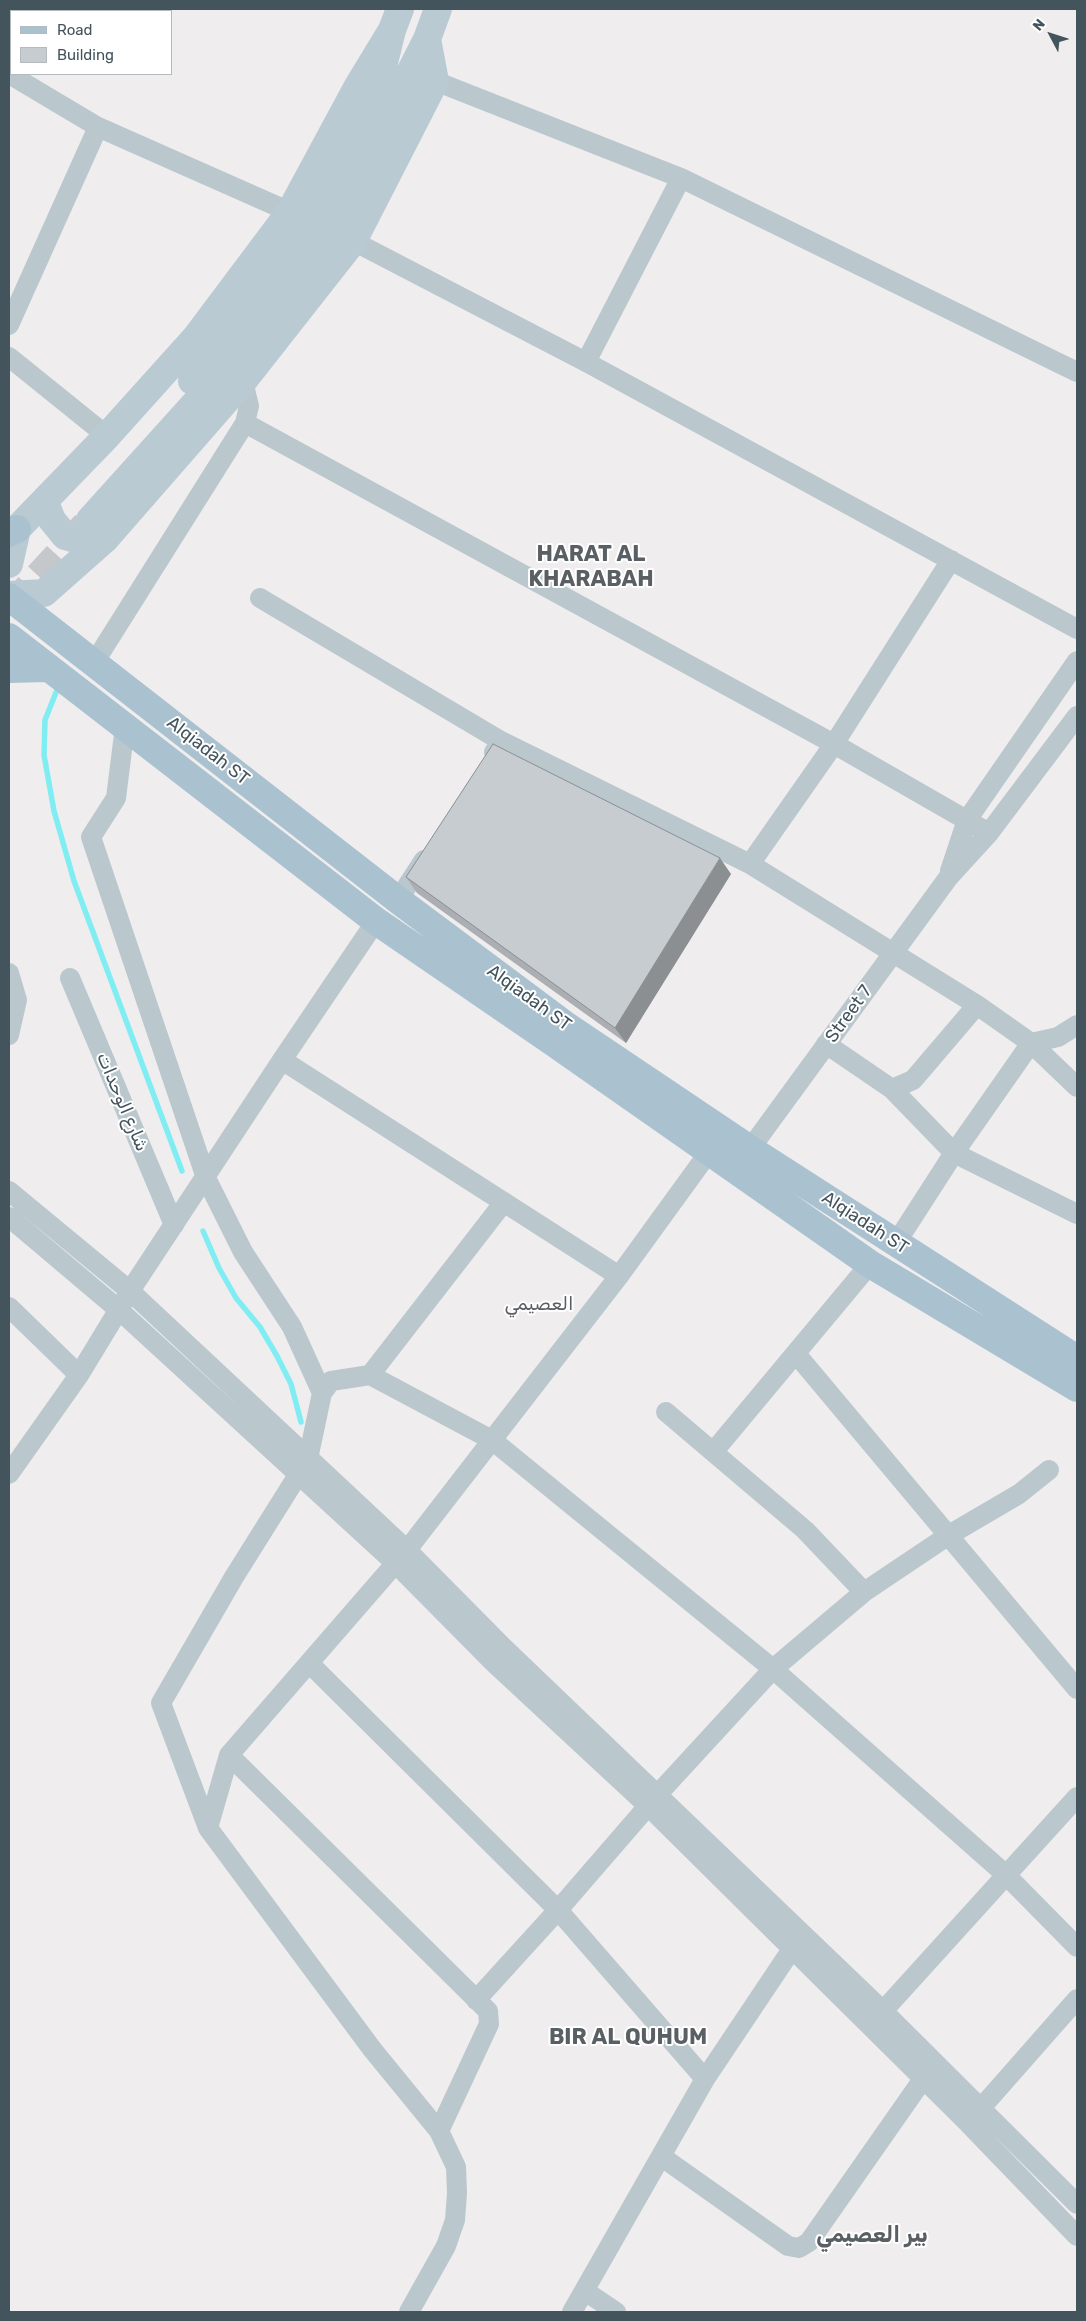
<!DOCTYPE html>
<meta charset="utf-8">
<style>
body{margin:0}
#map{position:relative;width:1086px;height:2321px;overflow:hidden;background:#f0edee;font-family:Rubik,sans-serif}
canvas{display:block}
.frame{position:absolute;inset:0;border:10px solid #44545c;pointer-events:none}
.legend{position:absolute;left:10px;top:10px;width:162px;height:65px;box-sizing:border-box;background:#fff;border:1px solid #b4bbbe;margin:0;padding:6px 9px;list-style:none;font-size:15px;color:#44545c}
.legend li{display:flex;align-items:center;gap:10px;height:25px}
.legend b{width:25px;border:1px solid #b4bbbe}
.north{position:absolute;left:1026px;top:10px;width:50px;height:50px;-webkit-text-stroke:4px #fff;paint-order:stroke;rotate:310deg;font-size:14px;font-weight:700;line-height:20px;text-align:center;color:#44545c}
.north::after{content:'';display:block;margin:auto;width:18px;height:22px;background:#44545c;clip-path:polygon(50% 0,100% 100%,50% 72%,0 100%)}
</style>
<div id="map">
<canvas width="1086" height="2321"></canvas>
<div class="frame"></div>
<ul class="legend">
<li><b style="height:6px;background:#aac2cf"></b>Road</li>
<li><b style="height:14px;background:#c7ccd1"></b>Building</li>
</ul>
<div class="north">N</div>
</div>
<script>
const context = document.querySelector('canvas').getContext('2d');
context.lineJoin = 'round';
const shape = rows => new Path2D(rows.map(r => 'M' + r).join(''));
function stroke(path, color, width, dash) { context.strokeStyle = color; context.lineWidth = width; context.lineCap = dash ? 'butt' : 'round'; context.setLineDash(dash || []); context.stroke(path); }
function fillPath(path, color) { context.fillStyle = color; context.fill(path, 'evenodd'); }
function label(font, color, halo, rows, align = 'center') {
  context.font = font + ' Rubik,"Noto Naskh Arabic",sans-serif'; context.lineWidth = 4; context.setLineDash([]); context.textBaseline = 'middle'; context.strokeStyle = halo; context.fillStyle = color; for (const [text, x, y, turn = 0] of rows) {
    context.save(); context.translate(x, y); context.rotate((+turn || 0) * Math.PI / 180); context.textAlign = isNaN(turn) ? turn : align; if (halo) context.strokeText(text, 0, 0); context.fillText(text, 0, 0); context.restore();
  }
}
stroke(shape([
 [57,690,45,720,44,755,54,811,74,881,182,1171],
 [203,1231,219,1268,236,1298,260,1327,277,1356,291,1384,301,1422]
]), '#80edf3', 5.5);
stroke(shape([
 [10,607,87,523]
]), '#c5c7ca', 28, [28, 14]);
stroke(shape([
 [9,16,11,9],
 [9,74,98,127,290,212],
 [435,81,681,178,1077,372],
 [353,241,586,362,1077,629],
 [9,325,98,127],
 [9,357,107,436],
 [586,362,681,178],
 [245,423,834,744,989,833],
 [260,598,501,741,494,752],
 [94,663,245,423,249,406,243,381],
 [125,726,116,798,91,837,206,1178,243,1252,292,1327,322,1393,308,1459,234,1577,161,1703,208,1828,372,2049,439,2131,456,2167,457,2193,455,2220,446,2246,409,2312],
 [501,741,750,864,977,1005,1031,1043,1077,1087],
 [750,864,834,744,951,560],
 [950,871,967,820,1077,661],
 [398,900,424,860],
 [9,973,17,1000,9,1035],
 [70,978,174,1225],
 [826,1044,892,1089,913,1080,977,1005],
 [282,1060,619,1276],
 [892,1089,954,1153,1077,1214],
 [750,1149,948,878,989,833,1077,716],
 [9,1191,130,1291,407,1550,504,1648,883,2011,1077,2204],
 [9,1217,119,1310,395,1563,494,1663,648,1806,968,2123,1077,2236],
 [896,1243,954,1153,1031,1043,1058,1037,1077,1025],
 [9,1307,79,1375],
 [797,1355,1077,1689],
 [370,1375,504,1202],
 [322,1393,331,1381,370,1375,492,1440,773,1669,1005,1874,1077,1947],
 [666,1412,805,1530,864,1592],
 [714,1451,870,1264],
 [9,1474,79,1375,130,1291,282,1060,376,921],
 [310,1664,558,1910,705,2079],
 [229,1755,488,2011,489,2024,439,2131],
 [658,1794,773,1669,864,1592,949,1535,1019,1494,1049,1470],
 [208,1828,229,1755,407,1550,619,1276,709,1152],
 [476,2000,558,1910,648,1806],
 [883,2011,1077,1797],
 [981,2108,1077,1999],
 [662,2157,788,2246,799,2248,809,2242,923,2079],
 [585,2291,616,2312],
 [572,2312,705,2079,792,1949]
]), '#bac8ce', 20);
stroke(shape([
 [192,381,284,263,332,185,369,113,381,75,392,30,400,9],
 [45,502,52,520,65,536,90,543,105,539],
 [90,520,256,336,306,265,345,201,427,39,438,9],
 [9,564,17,529,107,436,197,336,290,212,358,86,392,30],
 [9,595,44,593,105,539,243,381,353,241,435,81,427,39]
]), '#b9cad3', 28);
stroke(shape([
 [9,533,17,529],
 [9,597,398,900,564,1024,750,1149,1077,1359],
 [9,637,376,921,554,1043,870,1264,1077,1388],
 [9,669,46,668]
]), '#aac2cf', 28);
fillPath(shape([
 [731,874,626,1043,417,893,406,877]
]), '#abafb4');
fillPath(shape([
 [720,858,731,874,626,1043,615,1028]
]), '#8b8f92');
const building = shape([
 [493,744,720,858,615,1028,406,877,493,744]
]);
fillPath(building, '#c7ccd1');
stroke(building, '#8b8f92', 1);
label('18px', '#44545c', '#fff', [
 ["Alqiadah ST",208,751,38],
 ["Alqiadah ST",529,998,36],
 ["Street 7",849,1014,-54],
 ["شارع الوحدات",122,1102,67],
 ["Alqiadah ST",865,1223,33]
]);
label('19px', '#595f63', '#fff', [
 ["العصيمي",539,1305]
]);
label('bold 22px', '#595f63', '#fff', [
 ["HARAT AL",591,555],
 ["KHARABAH",591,580],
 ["BIR AL QUHUM",628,2038],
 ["بير العصيمي",872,2236]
]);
</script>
